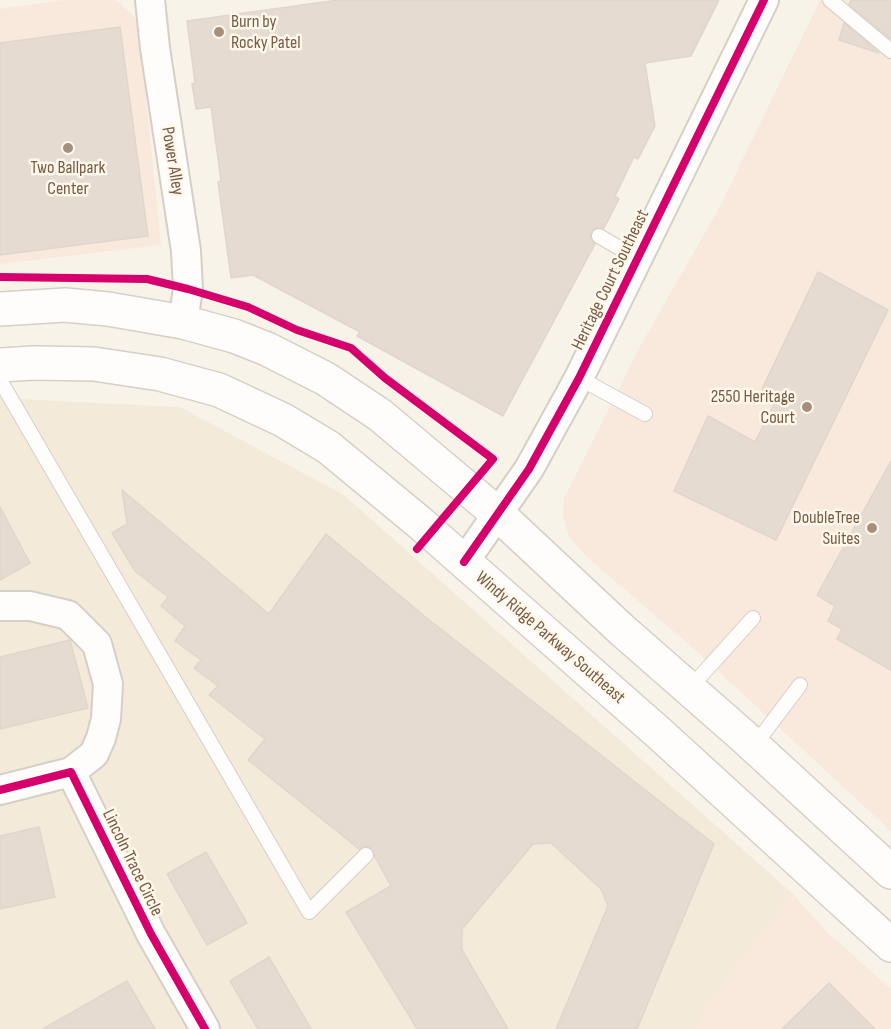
<!DOCTYPE html>
<style>
body{margin:0}
canvas{display:block;background:#f8f3e9}
</style>
<canvas width="891" height="1029"></canvas>
<script>
const context = document.querySelector('canvas').getContext('2d');
context.lineJoin = 'round';
function fillPath(path, color) { context.fillStyle = color; context.fill(path, 'evenodd'); }
const shape = rows => new Path2D(rows.map(r => 'M' + r).join(''));
function stroke(path, color, width, dash) { context.strokeStyle = color; context.lineWidth = width; context.lineCap = dash ? 'butt' : 'round'; context.setLineDash(dash || []); context.stroke(path); }
function label(font, color, halo, rows, align = 'center') {
  context.font = font + ' "Sofia Sans Condensed",sans-serif'; context.lineWidth = 5; context.setLineDash([]); context.textBaseline = 'middle'; context.strokeStyle = halo; context.fillStyle = color; for (const [text, x, y, turn = 0] of rows) {
    context.save(); context.translate(x, y); context.rotate((+turn || 0) * Math.PI / 180); context.textAlign = isNaN(turn) ? turn : align; if (halo) context.strokeText(text, 0, 0); context.fillText(text, 0, 0); context.restore();
  }
}
fillPath(shape([
 [0,398,180,407,344,495,792,893,705,1006,696,1029,0,1029]
]), '#f4ead9');
fillPath(shape([
 [64,0,116,0,138,20,161,245,0,264,0,9],
 [820,0,891,0,891,831,693,648,587,557,569,537,563,516,564,499,637,352,720,206],
 [792,893,827,932,891,989,891,1029,696,1029,705,1006]
]), '#f9e8dc');
const building = shape([
 [338,0,719,0,691,56,645,63,655,126,638,159,634,157,615,196,619,199,604,228,595,228,591,232,591,240,595,244,503,416,357,336,360,332,253,275,231,278,218,182,221,181,211,107,196,109,192,84,195,83,187,21,338,0],
 [851,0,891,0,891,39,849,5,851,0],
 [844,23,879,53,839,40,844,23],
 [120,27,148,236,0,255,0,43,120,27],
 [818,272,888,310,776,540,674,491,708,416,755,442,777,398,762,389,818,272],
 [891,461,891,670,837,639,842,629,828,621,835,606,817,595,891,461],
 [122,490,269,614,326,534,423,615,714,844,637,1029,556,1029,608,906,601,889,551,843,533,844,462,929,462,950,508,1029,417,1029,346,912,391,886,375,857,374,852,368,846,359,849,248,760,265,739,209,695,218,686,194,668,201,660,175,641,185,626,161,606,168,597,135,571,112,533,127,524,122,490],
 [0,507,30,563,0,580,0,507],
 [70,640,88,708,0,729,0,657,70,640],
 [39,827,55,897,0,909,0,836,39,827],
 [206,852,247,923,207,945,167,874,206,852],
 [269,957,311,1029,258,1029,230,981,269,957],
 [127,981,155,1029,43,1029,127,981],
 [829,983,875,1029,782,1029,829,983]
]);
fillPath(building, '#e5dbd0');
stroke(building, '#e1d6cb', 1.5);
const lane = shape([
 [830,0,891,51],
 [599,236,638,259],
 [579,378,645,414],
 [0,380,309,912,366,855],
 [689,689,753,618],
 [754,746,800,685]
]);
const street = shape([
 [150,0,155,48,186,251,188,289,183,322],
 [464,562,529,469,579,378,764,0],
 [0,606,30,606,68,615,97,644,108,684,106,719,101,738,94,754,71,772],
 [0,790,71,772,151,934,205,1029]
]);
const secondary = shape([
 [0,309,65,305,108,309,183,322,234,336,267,349,326,379,380,415,499,515,622,630,743,736,891,872],
 [0,365,33,363,94,364,160,374,219,390,283,420,328,447,419,522,660,734,891,945]
]);
stroke(lane, '#d6cfc6', 16);
stroke(street, '#d6cfc6', 32);
stroke(secondary, '#d7cfc6', 36);
stroke(lane, '#fefdfc', 14);
stroke(street, '#fefdfc', 28);
stroke(secondary, '#fefdfc', 33);
stroke(shape([
 [0,277,147,279,188,289,248,307,297,330,351,348,385,378,493,459,417,549],
 [464,562,529,469,579,378,764,0],
 [0,790,71,772,151,934,205,1029]
]), '#d6006c', 8);
for (const [x, y, r, color] of [
 [219,32,6,"#a5907f"],
 [68,148,6,"#a5907f"],
 [807,407,6,"#a5907f"],
 [872,528,6,"#a5907f"]
]) { const dot = new Path2D(); dot.arc(x, y, r, 0, 2 * Math.PI); context.fillStyle = color; context.fill(dot); stroke(dot, '#fff8eb', 2); }
label('18px', '#795b46', '#fff8eb', [
 ["Burn by",231,22,"left"],
 ["Rocky Patel",231,43,"left"],
 ["Two Ballpark",68,168,"center"],
 ["Center",68,189,"center"],
 ["2550 Heritage",795,397],
 ["Court",795,418],
 ["DoubleTree",860,518],
 ["Suites",860,539]
], 'right');
label('18px', '#795b46', '#fff8eb', [
 ["Power Alley",172,161,81],
 ["Heritage Court Southeast",611,280,-64],
 ["Windy Ridge Parkway Southeast",550,638,41],
 ["Lincoln Trace Circle",132,863,64]
]);
</script>
